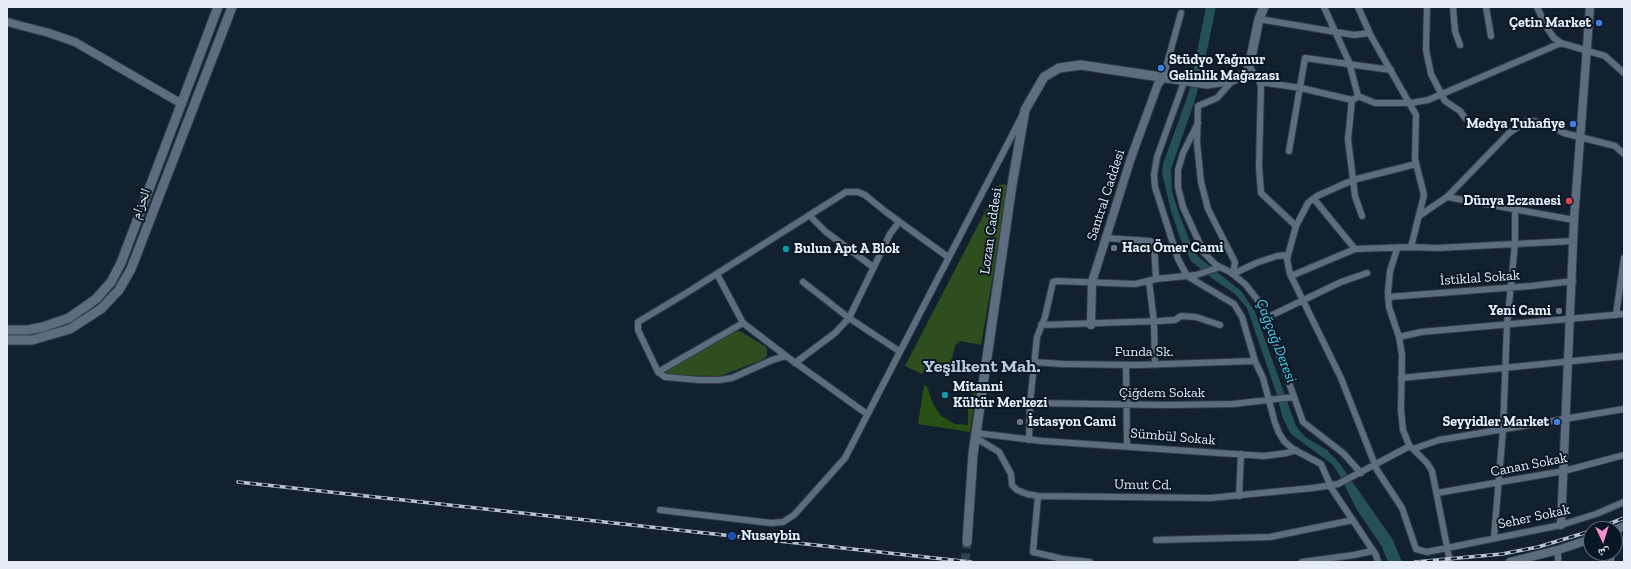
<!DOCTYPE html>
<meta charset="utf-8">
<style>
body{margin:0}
#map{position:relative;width:1631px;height:569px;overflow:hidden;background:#132030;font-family:"Zilla Slab","Noto Naskh Arabic",serif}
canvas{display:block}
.frame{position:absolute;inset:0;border:8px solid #e3ecf7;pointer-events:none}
.north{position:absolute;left:1583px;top:521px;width:40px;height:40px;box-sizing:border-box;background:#091725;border:1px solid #606c79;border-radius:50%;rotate:176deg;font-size:11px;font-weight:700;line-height:16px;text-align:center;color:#e3ecf7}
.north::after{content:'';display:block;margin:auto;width:14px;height:18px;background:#f690cf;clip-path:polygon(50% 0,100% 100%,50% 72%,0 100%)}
</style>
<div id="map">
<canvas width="1631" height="569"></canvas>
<div class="frame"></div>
<div class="north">ش</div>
</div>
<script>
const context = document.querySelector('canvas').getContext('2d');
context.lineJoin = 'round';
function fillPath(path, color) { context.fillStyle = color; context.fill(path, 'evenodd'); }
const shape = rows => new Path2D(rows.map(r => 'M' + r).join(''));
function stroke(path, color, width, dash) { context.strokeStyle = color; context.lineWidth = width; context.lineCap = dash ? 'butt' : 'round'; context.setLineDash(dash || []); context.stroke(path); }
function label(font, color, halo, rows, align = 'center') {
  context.font = font + ' "Zilla Slab","Noto Naskh Arabic",serif'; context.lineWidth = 4; context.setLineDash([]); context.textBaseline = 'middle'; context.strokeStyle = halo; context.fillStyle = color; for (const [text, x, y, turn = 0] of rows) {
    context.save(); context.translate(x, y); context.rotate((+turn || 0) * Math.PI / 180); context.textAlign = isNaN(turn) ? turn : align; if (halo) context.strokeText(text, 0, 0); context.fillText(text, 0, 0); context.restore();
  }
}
fillPath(shape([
 [1005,184,1008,187,981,345,960,341,955,346,950,367,929,364,922,374,905,366,999,185],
 [740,331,766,347,767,350,767,356,762,360,720,376,669,375,666,373,666,371,734,332]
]), '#2e4e1f');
fillPath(shape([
 [975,384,977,385,970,432,918,424,924,385,927,386,933,404,941,416,955,424,968,425,968,407,970,404]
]), '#275012');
fillPath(shape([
 [1206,7,1216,7,1202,74,1194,103,1171,169,1172,191,1178,211,1194,252,1201,259,1242,292,1255,312,1296,426,1305,437,1327,450,1340,464,1393,540,1402,562,1388,562,1381,545,1357,510,1340,476,1332,464,1291,434,1283,419,1277,395,1247,308,1235,294,1213,279,1191,261,1180,238,1171,211,1162,173,1163,164,1189,92]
]), '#245058');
stroke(shape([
 [965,562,967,542]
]), '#323f4e', 9, [9, 4.5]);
const minor = shape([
 [1324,7,1349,62,1358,96,1375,103,1411,103,1428,100,1561,43],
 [1358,7,1371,36,1416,115,1415,159,1424,195,1411,247],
 [1427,7,1426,50,1431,74,1445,101,1460,111,1465,118],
 [1453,7,1455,31,1460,45],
 [1486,7,1491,36],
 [1537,7,1547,28,1554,38,1561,43,1605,56,1624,73],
 [1259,19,1354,35,1369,33],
 [1249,68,1258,77,1261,86,1259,166,1261,193,1296,226,1287,259,1290,274,1341,378,1377,470,1402,508,1416,549,1427,552,1561,525,1596,514,1624,502],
 [1163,78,1181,13],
 [1233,80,1217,98,1198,106,1197,143,1201,182,1208,209,1235,262,1233,274,1256,263,1277,256,1288,255],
 [1184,82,1157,157,1154,175,1155,187,1178,259,1187,276,1234,304,1242,317,1255,361,1263,378,1275,423,1279,433,1284,441,1293,449,1321,464,1332,489,1376,555,1378,562],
 [1260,82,1301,88,1352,100,1356,98],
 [1352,100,1348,139,1355,196,1362,216],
 [1198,123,1183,153,1178,170,1178,187,1183,207,1204,253,1216,265,1230,272,1245,284,1257,299,1266,318,1303,422,1343,453,1361,473],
 [1289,151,1305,58,1391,70],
 [1447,197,1574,220],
 [1314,199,1355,249],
 [809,215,826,232,873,267],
 [1419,216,1447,197,1509,133,1528,120,1546,124,1564,133,1615,146,1624,154],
 [1296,226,1308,203,1317,196,1353,180,1416,164],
 [1105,238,1150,241,1154,243,1156,279],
 [1397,249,1390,271,1388,292,1389,307,1399,337,1402,355,1401,410,1403,430,1409,445,1427,463,1432,471,1450,562],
 [717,274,743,323,786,356,867,414],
 [1291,276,1355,249,1411,247,1437,248,1573,241],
 [1149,281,1154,322,1155,365],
 [803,282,849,318,899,351],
 [1388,297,1531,286,1573,281],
 [1616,315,1624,258],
 [1266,318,1341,282,1367,273],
 [1041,325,1160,321,1175,320,1181,316,1196,317,1220,325],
 [1399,337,1421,332,1624,314],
 [786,356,772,360,732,378,719,380,699,380,665,377,658,372,638,330,638,322,688,292,846,192,858,192,865,195,886,212,948,257],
 [1034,362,1062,364,1137,365,1255,361],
 [795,363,835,333,849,318,890,234,899,222],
 [1126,365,1127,446],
 [658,372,743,323],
 [1401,378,1624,356],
 [1030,403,1165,405,1233,404,1294,397],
 [976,433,1042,441,1264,456,1287,453,1296,450],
 [976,438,999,452,1011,474,1012,485,1017,490,1027,494,1038,496,1210,498,1313,488,1338,484,1410,446],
 [1029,440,1030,403,1037,337,1045,317,1053,282,1056,281,1135,284,1156,279,1196,275,1220,267],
 [1413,449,1439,440,1624,409],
 [1437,493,1564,471,1624,455],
 [1038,496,1033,552,1063,559,1090,562],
 [1239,496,1241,454],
 [660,510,771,523,783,522,794,515,845,458,1022,116],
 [1494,537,1503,430,1507,325,1515,244,1515,209],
 [1156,540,1270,537,1353,520],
 [1302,562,1354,555,1372,551],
 [1558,562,1558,550],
 [1611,562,1611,553]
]);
const tertiary = shape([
 [7,22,49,33,75,42,182,104],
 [1091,325,1092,282,1131,158,1158,84,1163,78],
 [1561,525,1574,220,1590,7],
 [1615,530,1624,526],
 [1510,562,1558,550,1591,539]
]);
const secondary = shape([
 [7,330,28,330,43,327,69,318,96,299,111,282,121,263,218,7],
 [7,340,32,340,70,329,101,309,119,290,131,269,232,7],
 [967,542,973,454,1012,185,1025,110,1044,77,1059,68,1081,65,1207,84,1233,80,1248,72,1259,19,1264,7]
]);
stroke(minor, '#333c48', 8);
stroke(tertiary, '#333c48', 10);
stroke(secondary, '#333c48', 11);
stroke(minor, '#5d6d80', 6);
stroke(tertiary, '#5d6d80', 8);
stroke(secondary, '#5d6d80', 9);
const rail = shape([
 [238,482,971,562],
 [1596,529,1624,518],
 [1415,562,1502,554,1538,547,1591,531]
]);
stroke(rail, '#b9c3cf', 3.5);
stroke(rail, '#091725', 2, [6]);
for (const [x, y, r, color] of [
 [1599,23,4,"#3f7fe0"],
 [1161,68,4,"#3f7fe0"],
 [1573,124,4,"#3f7fe0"],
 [1569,201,4,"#e0444e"],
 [1114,248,4,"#6b7280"],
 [786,249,4,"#0f9aa8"],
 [1559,311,4,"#6b7280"],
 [945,395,4,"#0f9aa8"],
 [1020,422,4,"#6b7280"],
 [1557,422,4,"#3f7fe0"],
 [732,536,5,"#1a4fb4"]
]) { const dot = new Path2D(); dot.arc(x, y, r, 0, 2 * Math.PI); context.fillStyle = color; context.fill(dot); stroke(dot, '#091725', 1.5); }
label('bold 14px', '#e3ecf7', '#091725', [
 ["Çetin Market",1591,23,"right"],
 ["Stüdyo Yağmur",1169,60],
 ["Gelinlik Mağazası",1169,76],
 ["Medya Tuhafiye",1565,124,"right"],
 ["Dünya Eczanesi",1561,201,"right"],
 ["Hacı Ömer Cami",1122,248],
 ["Bulun Apt A Blok",794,249],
 ["Yeni Cami",1551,311,"right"],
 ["Mitanni",953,387],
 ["Kültür Merkezi",953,403],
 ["İstasyon Cami",1028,422],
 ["Seyyidler Market",1549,422,"right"],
 ["Nusaybin",741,536]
], 'left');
label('14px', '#e3ecf7', '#091725', [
 ["Santral Caddesi",1106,195,-72],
 ["الحزام",141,204,-69],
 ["Lozan Caddesi",991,231,-82],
 ["İstiklal Sokak",1480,278,-4],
 ["Funda Sk.",1144,352],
 ["Çiğdem Sokak",1162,393],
 ["Sümbül Sokak",1173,437,5],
 ["Canan Sokak",1529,465,-11],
 ["Umut Cd.",1143,485,1],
 ["Seher Sokak",1534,517,-12]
]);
label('italic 15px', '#41d5ed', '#091725', [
 ["Çağçağ Deresi",1276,341,69]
]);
label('bold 18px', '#b7c9dd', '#091725', [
 ["Yeşilkent Mah.",982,367]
]);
</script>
